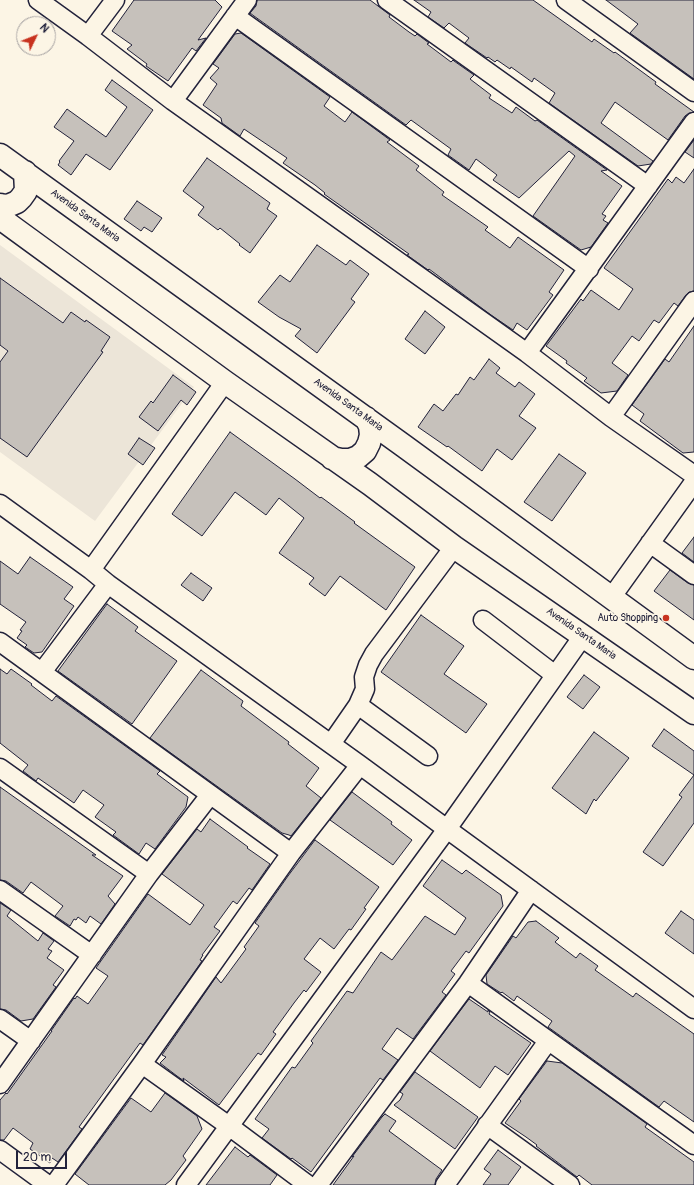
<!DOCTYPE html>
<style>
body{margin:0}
#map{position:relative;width:694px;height:1185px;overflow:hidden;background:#fcf5e5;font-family:Pangolin,sans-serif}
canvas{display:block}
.north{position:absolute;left:16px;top:16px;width:40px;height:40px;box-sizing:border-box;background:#fcf5e5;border:1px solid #a5a1a1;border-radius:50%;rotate:47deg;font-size:11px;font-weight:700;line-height:16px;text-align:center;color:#22223b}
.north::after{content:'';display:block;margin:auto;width:14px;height:18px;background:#c8321e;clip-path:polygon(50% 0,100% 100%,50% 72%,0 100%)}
.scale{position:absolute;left:16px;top:1151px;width:51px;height:18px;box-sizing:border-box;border:2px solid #22223b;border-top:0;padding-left:5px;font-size:12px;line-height:14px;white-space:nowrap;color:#22223b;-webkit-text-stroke:3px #fcf5e5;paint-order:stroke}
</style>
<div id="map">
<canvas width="694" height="1185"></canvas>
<div class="north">N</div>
<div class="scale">20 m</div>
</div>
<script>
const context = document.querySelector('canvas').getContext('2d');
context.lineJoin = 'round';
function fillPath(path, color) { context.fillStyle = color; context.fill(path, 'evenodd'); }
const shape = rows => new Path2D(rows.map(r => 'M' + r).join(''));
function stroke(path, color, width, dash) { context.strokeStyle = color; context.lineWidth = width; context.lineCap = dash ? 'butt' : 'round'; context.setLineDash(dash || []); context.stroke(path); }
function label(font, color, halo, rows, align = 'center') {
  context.font = font + ' Pangolin,sans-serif'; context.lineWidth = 4; context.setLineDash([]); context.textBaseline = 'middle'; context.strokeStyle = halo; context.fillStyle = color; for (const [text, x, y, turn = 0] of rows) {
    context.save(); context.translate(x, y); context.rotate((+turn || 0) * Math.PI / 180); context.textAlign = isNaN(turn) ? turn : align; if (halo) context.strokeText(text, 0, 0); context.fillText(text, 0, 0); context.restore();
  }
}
fillPath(shape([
 [0,245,194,387,95,521,0,452]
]), '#ece5d8');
const building = shape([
 [134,0,215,0,222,7,198,40,206,38,196,51,192,48,168,81,146,66,147,64,127,49,132,45,112,31,134,0],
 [257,0,370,0,390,15,389,17,409,32,415,36,417,34,429,43,427,44,451,62,453,60,454,61,474,75,470,79,491,95,489,98,512,113,516,107,535,121,537,120,607,170,601,171,622,186,602,214,606,216,603,220,608,223,591,247,581,250,533,216,575,156,569,151,519,198,493,180,497,175,476,159,469,170,448,155,451,149,411,120,406,125,254,16,250,13,256,6,257,0],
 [414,0,533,0,592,42,594,39,614,53,615,52,656,82,655,84,694,112,689,113,685,116,668,140,615,102,601,123,653,161,651,164,638,166,549,103,555,93,534,78,532,82,511,67,510,69,497,60,495,62,488,57,487,58,465,43,469,38,449,23,444,28,428,17,431,12,414,0],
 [606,0,694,0,694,79,630,33,638,24,606,0],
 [241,33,330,97,324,106,345,122,352,112,390,140,387,142,419,166,416,170,444,192,442,195,488,227,485,230,510,248,518,237,564,270,549,292,553,295,527,330,517,323,513,330,491,315,429,269,428,270,407,255,409,254,324,194,325,193,315,185,283,163,287,158,244,129,240,136,222,123,221,118,203,105,217,84,210,78,219,68,213,64,235,34,241,33],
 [112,80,153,110,110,170,86,154,71,175,58,165,60,162,59,161,74,141,54,127,67,109,106,137,127,107,105,90,112,80],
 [694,140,694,158,685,152,694,140],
 [207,158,270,203,267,209,277,216,250,253,239,245,240,244,220,228,218,230,198,215,204,207,183,191,207,158],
 [694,169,694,291,689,292,686,295,678,306,674,303,659,323,654,320,639,341,632,336,612,363,628,375,617,391,601,393,584,381,587,378,566,363,567,361,546,346,581,299,583,301,591,290,619,310,633,289,604,268,668,179,672,183,676,177,684,183,694,169],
 [137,201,143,205,162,218,152,232,144,227,141,231,124,219,137,201],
 [317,245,346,265,350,260,369,274,351,299,355,302,317,353,295,336,301,329,279,317,258,302,280,275,290,282,317,245],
 [0,278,63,323,71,312,85,322,86,320,110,337,101,351,103,352,27,457,0,438,0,362,8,351,0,345,0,278],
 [425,311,445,327,425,354,405,339,425,311],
 [694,326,694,452,683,453,640,421,644,414,632,405,665,359,669,362,694,326],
 [489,359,500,368,496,373,515,387,519,382,535,394,519,416,536,428,512,460,497,449,482,471,448,446,447,447,418,427,434,404,443,411,456,394,458,395,470,377,474,380,489,359],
 [173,375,196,392,187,405,181,400,158,431,139,417,151,401,153,403,173,375],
 [230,432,295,479,320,498,321,497,355,522,354,523,415,567,386,610,340,576,325,596,309,584,314,578,279,553,304,518,279,498,266,515,235,492,202,536,172,514,230,432],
 [139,438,155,448,143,465,128,454,139,438],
 [559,454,586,473,552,521,524,502,559,454],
 [694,537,694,562,682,553,694,537],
 [30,557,73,587,64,599,74,606,42,652,34,653,25,647,27,645,17,638,22,631,20,630,26,622,0,604,0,561,18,574,30,557],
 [670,570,688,583,694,585,694,620,654,591,670,570],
 [191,573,212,588,203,601,181,585,191,573],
 [107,604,138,627,135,631,177,661,132,724,58,671,107,604],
 [421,615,464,646,444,674,487,704,466,733,381,672,421,615],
 [0,669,7,674,11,669,32,684,31,685,52,701,56,696,160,771,157,774,188,797,186,807,155,849,146,843,139,854,113,835,116,832,95,817,104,805,83,790,74,803,38,778,36,781,23,771,28,765,0,743,0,669],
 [201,670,243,701,241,706,289,742,288,744,319,768,306,786,321,798,291,836,289,835,282,833,150,738,201,670],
 [584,675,600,687,583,709,567,697,584,675],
 [664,729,694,751,694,823,663,866,643,852,682,797,679,795,694,775,652,746,664,729],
 [594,732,629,758,596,801,594,799,586,814,552,788,594,732],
 [0,787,96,855,92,855,123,876,108,896,115,904,101,924,90,916,86,923,78,917,76,920,74,919,70,926,55,916,63,906,31,882,23,893,6,881,0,880,0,787],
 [352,792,392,822,391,824,412,840,393,865,330,820,352,792],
 [210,819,248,847,247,848,270,864,252,890,249,888,237,904,233,901,214,927,220,931,202,955,203,955,200,960,202,961,143,1045,140,1043,79,1127,82,1129,58,1162,52,1158,50,1163,30,1149,33,1143,13,1128,4,1140,0,1140,0,1100,6,1093,7,1094,52,1031,51,1031,74,998,75,999,77,996,88,1004,108,976,96,968,148,894,190,925,204,905,162,874,197,829,201,832,210,819],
 [315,840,379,887,364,908,366,909,351,930,349,929,334,949,320,938,304,959,321,972,306,992,304,990,294,1003,273,1032,276,1034,261,1055,258,1053,219,1105,183,1078,184,1081,177,1076,160,1063,166,1057,162,1055,216,977,221,983,246,949,244,947,259,926,255,923,288,876,315,840],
 [442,860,462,874,466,870,501,895,503,906,469,953,466,951,451,971,455,974,442,992,446,995,413,1039,397,1028,382,1049,398,1060,383,1080,380,1078,311,1172,292,1158,291,1159,262,1138,269,1129,255,1119,292,1067,295,1068,313,1043,311,1041,347,991,353,993,381,952,392,960,425,916,455,935,466,918,423,886,442,860],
 [0,903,11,910,7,916,38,941,43,933,54,941,48,949,52,951,47,958,64,970,53,985,56,987,33,1019,21,1021,6,1010,0,1009,0,903],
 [681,911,694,920,694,954,665,933,681,911],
 [536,921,559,938,555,942,576,958,580,953,598,966,595,970,633,997,636,993,643,998,694,1034,694,1122,664,1101,659,1107,548,1027,552,1021,517,996,514,1001,502,992,501,993,487,984,486,975,513,936,516,938,528,922,536,921],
 [469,999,488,1012,488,1010,490,1012,489,1014,531,1043,508,1075,495,1066,480,1088,430,1051,469,999],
 [547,1061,562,1063,647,1124,645,1127,694,1162,694,1185,592,1185,579,1175,577,1177,536,1146,537,1145,526,1137,505,1123,521,1101,519,1099,547,1061],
 [415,1072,478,1117,455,1149,394,1105,400,1100,403,1094,400,1092,415,1072],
 [165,1093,197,1116,202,1129,183,1156,186,1160,171,1180,165,1185,89,1185,75,1174,131,1098,151,1112,165,1093],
 [385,1114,396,1121,389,1131,442,1170,436,1179,435,1185,333,1185,354,1156,352,1157,382,1117,385,1114],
 [235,1147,248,1157,250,1155,277,1175,270,1185,206,1185,235,1147],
 [498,1150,521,1167,508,1185,483,1185,491,1174,484,1169,498,1150]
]);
fillPath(building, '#c6c1bb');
stroke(building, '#22223b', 1);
const minor = shape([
 [38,0,88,36,173,101,527,353,611,417,694,475],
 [387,0,648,186],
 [566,0,694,92],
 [235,16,589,269],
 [88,36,115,0],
 [173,101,247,0],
 [527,353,694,122],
 [611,417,694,301],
 [0,504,91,570,108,584,360,765,447,829,694,1009],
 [650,543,694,575],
 [91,570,225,382],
 [611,598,694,482],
 [483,620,555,675],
 [0,642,291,853],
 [42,672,108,584],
 [358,705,428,756],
 [331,744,358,705,365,689,364,677,368,665,374,654,454,547],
 [0,768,149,874],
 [0,890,92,955],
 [468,983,694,1145],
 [0,1019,31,1041],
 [142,1064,229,1126,308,1185],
 [0,1084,149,874,210,795],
 [487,1125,570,1185],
 [0,1150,48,1185],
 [54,1185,142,1064,291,853,360,765],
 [186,1185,447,829,583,636],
 [318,1185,468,983,531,890],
 [445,1185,548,1041]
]);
const major = shape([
 [0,155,404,446,694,658],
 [0,205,4,206,10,205,17,202,21,198,26,191,25,172],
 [0,218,225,382,370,484,454,547,694,713],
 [332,458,341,460,350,460,358,457,365,451,369,443,371,435,370,426,366,418]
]);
stroke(minor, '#22223b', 21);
stroke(major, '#22223b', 25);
stroke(minor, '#fcf5e5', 18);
stroke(major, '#fcf5e5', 22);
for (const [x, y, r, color] of [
 [666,618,4,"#c8321e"]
]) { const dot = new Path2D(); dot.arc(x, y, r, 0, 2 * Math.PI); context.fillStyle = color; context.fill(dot); stroke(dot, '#fcf5e5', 1.5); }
label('10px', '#22223b', '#fcf5e5', [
 ["Avenida Santa Maria",85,216,36],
 ["Avenida Santa Maria",348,405,36],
 ["Avenida Santa Maria",581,634,35]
]);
label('10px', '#22223b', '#fcf5e5', [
 ["Auto Shopping",658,618]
], 'right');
</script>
